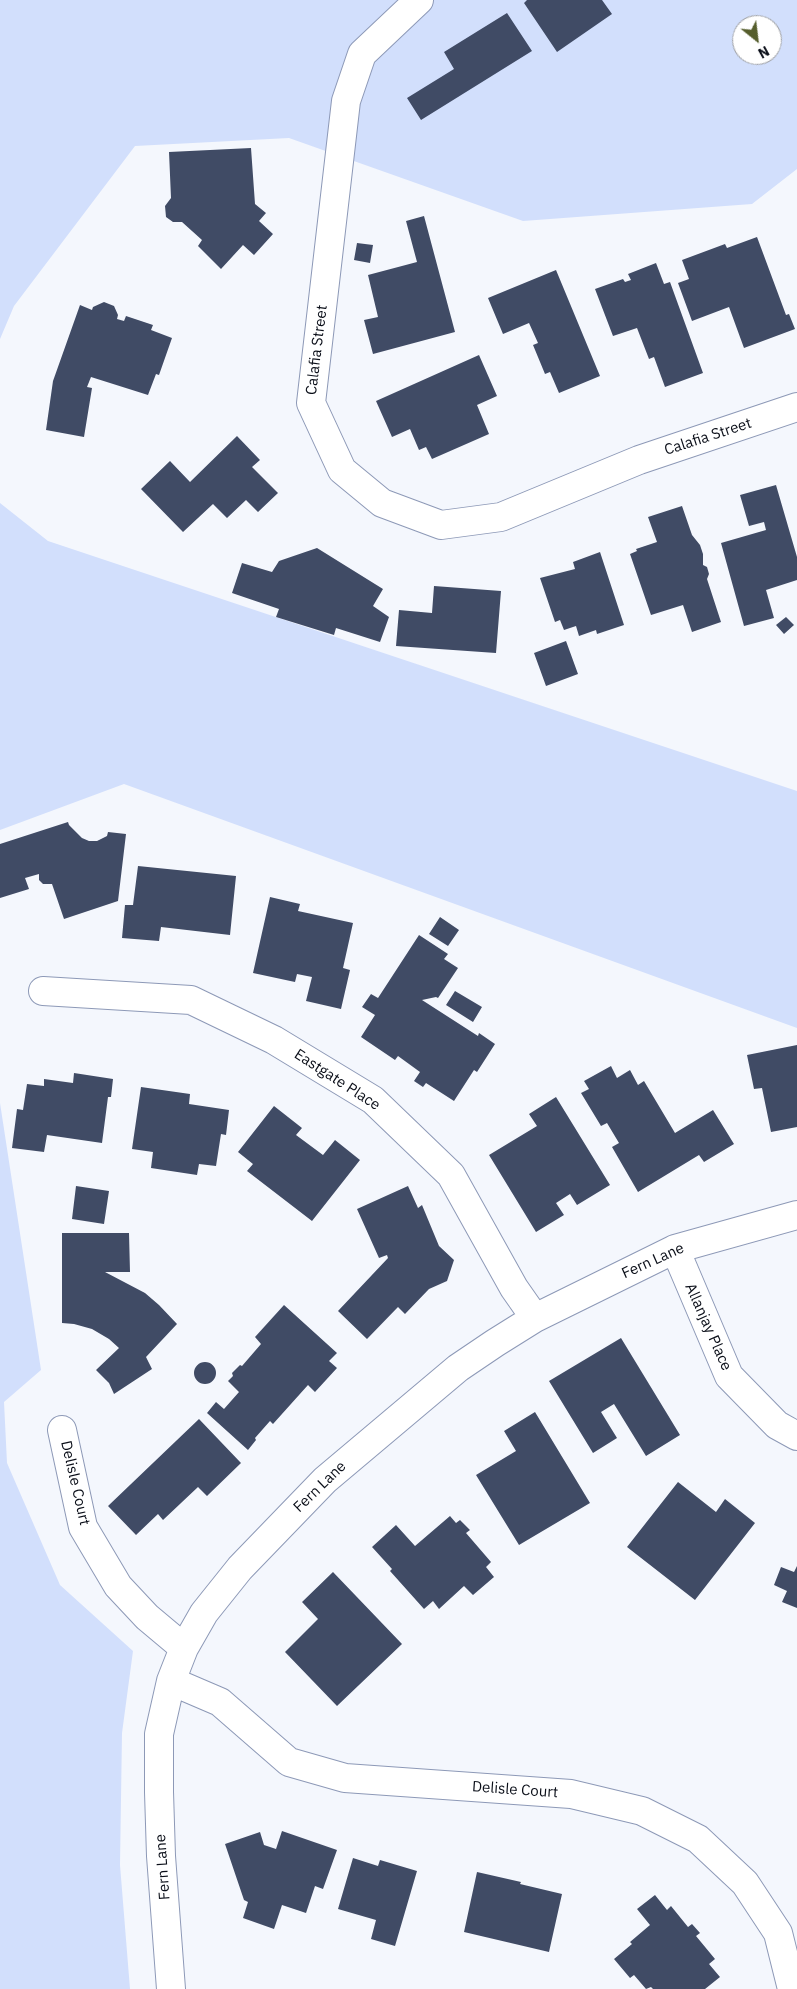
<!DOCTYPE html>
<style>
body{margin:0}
#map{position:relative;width:797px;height:1989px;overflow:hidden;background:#f4f7fd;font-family:"IBM Plex Sans",sans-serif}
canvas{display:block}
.north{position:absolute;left:732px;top:15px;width:50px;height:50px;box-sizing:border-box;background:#fff;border:1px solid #9d9fa3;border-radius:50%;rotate:151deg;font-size:14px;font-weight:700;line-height:20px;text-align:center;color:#0a0e18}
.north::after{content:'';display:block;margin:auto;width:18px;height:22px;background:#565e2d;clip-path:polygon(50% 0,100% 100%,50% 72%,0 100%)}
</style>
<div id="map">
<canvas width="797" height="1989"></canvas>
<div class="north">N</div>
</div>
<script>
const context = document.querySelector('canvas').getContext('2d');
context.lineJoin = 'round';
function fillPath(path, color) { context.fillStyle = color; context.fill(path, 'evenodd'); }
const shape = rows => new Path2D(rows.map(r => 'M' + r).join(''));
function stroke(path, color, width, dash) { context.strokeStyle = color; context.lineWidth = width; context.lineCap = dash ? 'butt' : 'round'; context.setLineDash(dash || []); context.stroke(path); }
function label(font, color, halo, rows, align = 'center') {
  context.font = font + ' "IBM Plex Sans",sans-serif'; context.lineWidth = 5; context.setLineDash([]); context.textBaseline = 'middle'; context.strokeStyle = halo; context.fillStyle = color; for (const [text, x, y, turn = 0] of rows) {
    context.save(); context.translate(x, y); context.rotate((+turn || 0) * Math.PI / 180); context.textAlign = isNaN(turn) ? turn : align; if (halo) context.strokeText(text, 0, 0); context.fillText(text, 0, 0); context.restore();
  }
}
fillPath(shape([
 [0,0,797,0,797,169,752,204,523,221,289,138,135,146,14,306,0,339],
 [742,25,772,25,772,55,742,55],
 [0,503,48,541,797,791,797,1028,124,784,0,830],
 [0,1103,41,1370,4,1402,7,1463,60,1585,133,1651,122,1733,120,1865,130,1989,0,1989]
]), '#d2dffc');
fillPath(shape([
 [527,0,602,0,612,14,557,52,524,3],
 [507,13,532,51,421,120,407,98,454,69,444,52],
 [251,148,255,204,266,213,259,221,273,234,254,255,243,245,221,269,198,246,202,240,182,222,173,222,166,217,165,206,171,198,169,152],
 [424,216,455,332,373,354,364,320,378,317,368,275,417,262,406,221],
 [757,237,786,315,789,314,795,329,744,348,729,307,692,321,678,283,689,279,682,260,725,244,727,248],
 [357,243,373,245,370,263,354,260],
 [656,263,664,284,670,282,703,373,665,387,654,357,649,359,637,328,613,336,595,289,623,279,625,282,631,280,628,274],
 [556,270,600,376,559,393,550,372,545,374,533,345,538,343,529,323,503,334,488,298],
 [104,302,114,306,118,315,117,319,124,321,126,316,153,325,151,330,172,338,159,375,156,374,148,395,91,377,87,387,92,388,84,437,46,430,53,381,80,305,92,310,93,307],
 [479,355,497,396,477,405,489,434,432,459,426,447,419,450,410,429,392,437,376,401],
 [237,436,260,460,252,467,278,493,258,512,246,500,227,518,213,504,183,532,141,489,170,461,190,482],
 [776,485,797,557,797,580,766,590,774,618,744,626,721,543,766,530,764,522,749,526,740,495],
 [682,506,692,535,700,545,703,554,703,565,707,567,709,574,707,579,721,622,692,632,683,605,651,615,630,554,637,551,636,549,657,542,648,517],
 [317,548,383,589,373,606,389,617,380,642,336,628,334,635,276,617,279,609,232,593,242,563,272,572,279,561],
 [600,552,624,625,597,634,596,630,579,636,576,626,564,630,560,620,555,622,540,578,575,569,573,562],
 [434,586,501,591,496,653,396,646,399,610,432,613],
 [786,617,794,625,784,634,776,625],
 [566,641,578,674,546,686,534,653],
 [68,822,69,825,82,838,89,841,97,841,107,836,108,832,126,834,118,901,64,919,52,884,43,884,39,880,39,874,25,878,29,889,0,898,0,844],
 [138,866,236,876,230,935,161,927,159,941,122,938,125,905,133,905],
 [270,897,300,904,298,911,353,923,343,968,350,970,341,1009,306,1001,312,977,297,974,295,982,253,973],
 [440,917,459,930,448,946,429,934],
 [419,935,448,954,444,959,458,968,438,998,436,997,422,1000,478,1036,479,1033,495,1044,477,1072,474,1070,454,1101,426,1083,423,1087,414,1081,420,1072,398,1056,395,1060,361,1037,375,1015,362,1007,371,994,378,998],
 [455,991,482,1007,473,1022,446,1005],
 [797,1045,797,1127,771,1132,762,1088,754,1089,747,1055],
 [611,1066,617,1078,630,1070,638,1085,644,1081,675,1133,713,1110,734,1144,704,1162,699,1155,638,1192,612,1147,619,1143,607,1123,601,1126,581,1093,589,1089,584,1081],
 [74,1073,113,1079,111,1097,108,1097,102,1143,47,1135,44,1152,12,1148,17,1109,23,1110,27,1084,44,1086,44,1079,73,1083],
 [141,1087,190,1094,189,1104,229,1110,226,1135,221,1134,216,1166,199,1164,197,1175,151,1168,153,1152,132,1149],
 [556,1097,610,1185,577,1205,570,1194,556,1203,564,1215,536,1232,489,1155,537,1126,529,1114],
 [274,1106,302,1128,296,1135,323,1155,335,1140,360,1160,312,1221,247,1171,253,1164,238,1152],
 [76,1186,109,1191,104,1224,72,1219],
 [408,1186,418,1208,422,1205,439,1246,454,1260,447,1281,429,1289,405,1314,398,1307,367,1339,338,1311,388,1258,387,1255,379,1258,357,1209],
 [62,1233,129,1233,130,1272,105,1272,145,1293,159,1305,177,1324,146,1357,152,1369,114,1394,109,1383,96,1370,119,1348,109,1339,92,1329,74,1324,62,1323],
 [284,1305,337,1353,329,1361,337,1368,315,1392,308,1385,273,1424,270,1421,255,1438,256,1440,248,1450,207,1413,216,1402,224,1409,239,1392,228,1381,233,1376,232,1373,240,1365,242,1366,261,1344,255,1337],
 [621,1338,680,1435,646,1456,614,1404,601,1412,617,1438,593,1453,549,1381],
 '194 1373a11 11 0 1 1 22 0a11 11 0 1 1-22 0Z',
 [535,1412,590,1503,519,1545,476,1475,516,1451,504,1431],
 [199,1419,241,1463,207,1496,198,1487,163,1520,158,1514,136,1535,108,1506],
 [678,1482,716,1512,725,1499,755,1523,695,1600,627,1547],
 [450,1516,456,1523,460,1520,470,1530,466,1533,491,1562,486,1567,494,1577,473,1595,464,1586,439,1609,433,1601,424,1609,390,1571,392,1569,372,1547,396,1525,415,1546],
 [797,1566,797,1608,782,1602,787,1591,774,1585,781,1567,794,1572],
 [333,1572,402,1644,337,1706,285,1652,318,1619,302,1602],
 [282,1831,337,1850,323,1889,315,1886,306,1913,282,1905,274,1929,243,1918,248,1902,244,1900,225,1844,260,1832,264,1845,276,1849],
 [353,1858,378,1866,380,1860,417,1871,395,1946,371,1939,376,1920,338,1909],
 [477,1872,521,1882,520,1884,562,1894,549,1952,464,1932],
 [655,1895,667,1910,671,1906,688,1927,692,1924,700,1933,696,1936,715,1959,709,1964,720,1977,705,1989,653,1989,651,1987,646,1989,634,1975,630,1978,614,1959,632,1944,630,1942,650,1925,637,1909]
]), '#404b65');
const minor = shape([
 [419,0,362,54,346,101,311,403,342,470,382,503,441,525,501,517,639,460,797,407],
 [43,991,191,1000,274,1040,373,1100,451,1175,514,1288,535,1318],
 [675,1249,729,1376,777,1425,797,1436],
 [62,1430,83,1527,118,1586,147,1617,184,1648],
 [171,1681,220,1702,289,1762,345,1778,571,1794,642,1811,698,1839,745,1883,778,1933,792,1989],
 [171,1989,161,1856,159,1792,159,1734,171,1681,184,1648,204,1613,240,1568,325,1480,458,1368,495,1343,535,1318,675,1249,797,1215]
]);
stroke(minor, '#8d99b7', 30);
stroke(minor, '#fff', 28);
label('15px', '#0a0e18', '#fff', [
 ["Calafia Street",317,350,-83],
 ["Calafia Street",708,437,-18],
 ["Eastgate Place",337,1080,33],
 ["Fern Lane",653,1261,-24],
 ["Allanjay Place",708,1327,66],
 ["Delisle Court",75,1483,77],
 ["Fern Lane",320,1487,-44],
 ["Delisle Court",515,1790,4],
 ["Fern Lane",163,1867,-94]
]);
</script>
